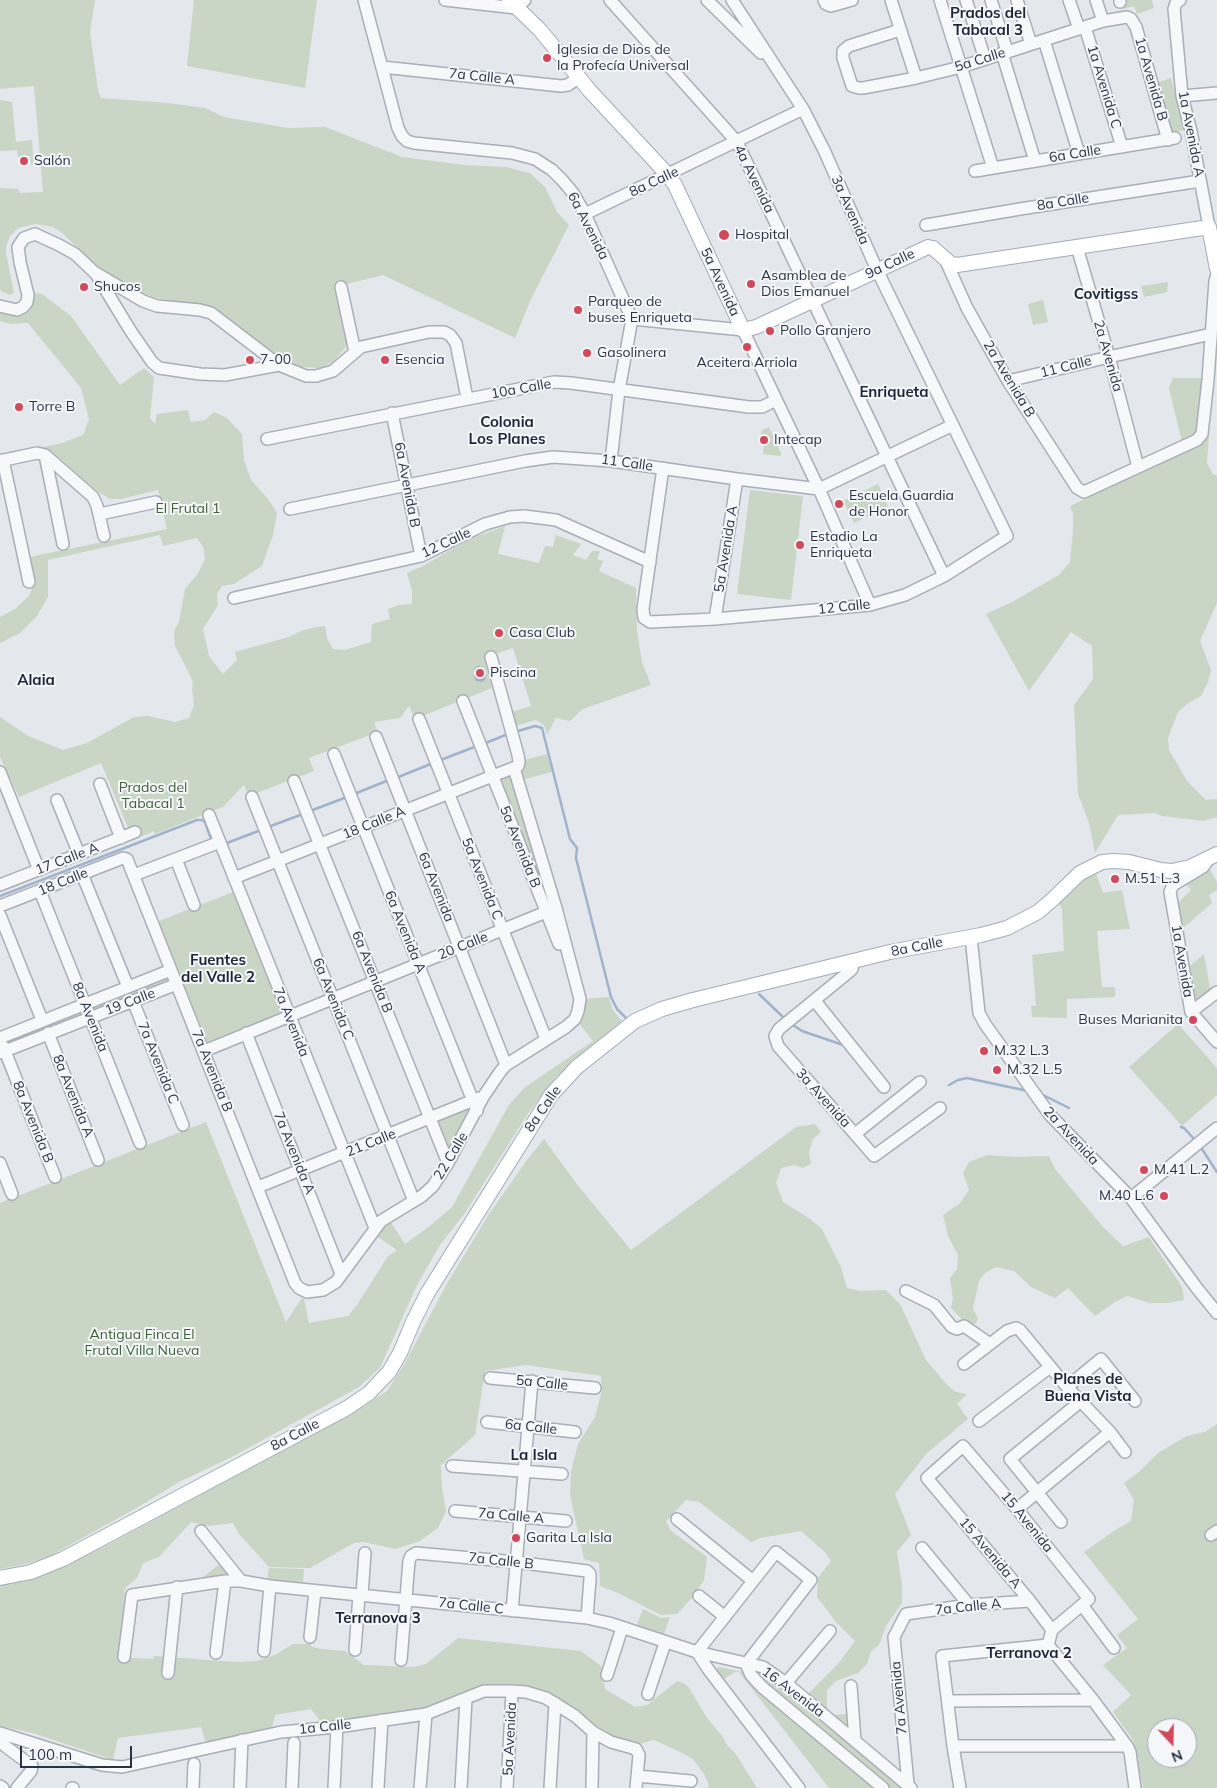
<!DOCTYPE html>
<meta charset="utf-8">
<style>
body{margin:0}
#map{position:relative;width:1217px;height:1788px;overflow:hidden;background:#e4e7ec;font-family:Mulish,sans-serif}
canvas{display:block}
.north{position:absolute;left:1147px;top:1718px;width:50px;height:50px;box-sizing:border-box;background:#f4f6f9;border:1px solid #a4a8b1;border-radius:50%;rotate:159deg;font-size:14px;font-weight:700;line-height:20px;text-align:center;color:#2b3445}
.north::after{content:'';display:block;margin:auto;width:18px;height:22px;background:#d1495b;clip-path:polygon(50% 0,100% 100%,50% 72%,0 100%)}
.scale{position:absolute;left:20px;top:1746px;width:112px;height:22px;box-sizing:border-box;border:2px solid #2b3445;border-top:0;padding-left:6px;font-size:15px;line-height:18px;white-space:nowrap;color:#2b3445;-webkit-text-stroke:4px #f4f6f9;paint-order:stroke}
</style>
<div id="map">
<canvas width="1217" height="1788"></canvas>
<div class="north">N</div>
<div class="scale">100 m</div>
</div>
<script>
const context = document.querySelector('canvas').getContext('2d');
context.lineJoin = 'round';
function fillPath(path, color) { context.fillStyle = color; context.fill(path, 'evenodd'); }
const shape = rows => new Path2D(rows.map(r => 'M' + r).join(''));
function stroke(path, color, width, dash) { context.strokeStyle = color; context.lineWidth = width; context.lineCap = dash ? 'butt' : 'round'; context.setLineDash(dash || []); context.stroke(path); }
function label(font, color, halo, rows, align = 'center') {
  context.font = font + ' Mulish,sans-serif'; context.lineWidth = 4; context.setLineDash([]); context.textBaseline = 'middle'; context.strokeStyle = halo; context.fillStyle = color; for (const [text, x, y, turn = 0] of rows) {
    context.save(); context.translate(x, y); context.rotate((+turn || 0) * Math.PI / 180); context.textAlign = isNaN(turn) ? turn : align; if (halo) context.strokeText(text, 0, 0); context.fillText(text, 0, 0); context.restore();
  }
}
fillPath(shape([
 [0,0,95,0,90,32,98,91,101,98,168,103,205,108,224,117,288,128,325,127,402,157,464,165,506,167,530,173,545,187,557,212,569,225,531,299,515,338,383,275,335,287,347,340,346,347,334,361,326,365,318,368,302,367,282,358,207,307,152,297,125,285,95,264,62,233,53,227,35,224,18,228,10,236,6,247,6,253,14,293,10,295,2,292,0,290,0,188,18,189,20,193,43,192,34,86,0,89],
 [194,0,317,0,305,88,187,66],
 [1122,0,1152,0,1154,8,1137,14,1134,6,1123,9],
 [1171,78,1184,130,1172,133,1156,83],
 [0,100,12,102,16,142,32,140,34,165,31,165,30,156,18,157,17,150,0,151],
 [1168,282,1167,292,1144,297,1141,286],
 [34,293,42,294,71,316,120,385,144,368,154,377,150,418,155,424,157,414,188,410,191,422,205,420,214,412,227,418,242,434,244,460,251,480,268,499,277,513,273,535,262,566,234,584,222,586,217,594,218,605,203,629,209,656,223,674,237,660,235,652,289,637,301,631,316,627,325,626,327,638,333,649,345,650,371,642,372,624,390,619,388,609,399,605,412,604,412,591,407,573,425,565,469,539,505,526,498,554,539,563,545,546,553,547,556,535,581,544,573,555,586,560,592,551,600,551,597,559,603,561,599,571,636,588,637,631,642,662,651,685,583,709,570,721,556,718,547,735,544,725,536,720,516,726,512,712,531,706,513,648,484,658,492,688,415,719,409,706,400,718,374,722,378,732,309,758,314,771,249,796,244,785,223,807,155,834,154,831,140,837,136,828,129,830,101,763,19,797,0,757,0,717,28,736,63,750,87,743,134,717,148,716,175,722,189,718,194,705,192,689,193,681,175,646,174,631,179,622,185,589,198,573,205,559,203,547,197,538,163,546,160,535,48,560,48,597,37,616,20,633,0,643,0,617,15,609,29,596,34,583,29,557,167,529,158,490,121,499,110,499,97,491,50,450,39,448,62,443,83,435,89,419,81,388,28,323,10,324,0,321,0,313,13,315,26,312,31,306],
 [1043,300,1048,322,1033,325,1028,304],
 [1173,378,1205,378,1197,433,1182,442,1169,388],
 [769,427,781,453,781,456,763,454,765,436,760,436,762,430],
 [1209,435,1207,463,1213,474,1217,476,1217,603,1200,641,1211,670,1208,682,1201,696,1187,704,1178,712,1168,738,1169,750,1187,781,1206,800,1217,799,1217,817,1203,821,1162,816,1155,813,1118,815,1095,853,1089,823,1078,794,1074,705,1093,679,1092,646,1071,632,1029,691,986,614,1014,601,1059,575,1070,562,1073,530,1073,514,1070,506,1201,444,1205,441],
 [878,484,888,506,854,523,843,501],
 [750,490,803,496,791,600,737,594],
 [547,754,552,772,522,780,524,760],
 [514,768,556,908,546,912,491,777],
 [1209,868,1217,882,1217,890,1209,895,1212,903,1180,931,1175,906,1191,890,1186,884],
 [1095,871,1103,893,1122,890,1130,929,1097,931,1102,987,1115,987,1115,997,1067,999,1067,1018,1032,1017,1031,1006,1036,1006,1032,955,1064,951,1062,909,1059,903,1080,882],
 [233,892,281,1013,207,1042,159,921],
 [1204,954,1211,994,1192,1009,1185,970],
 [171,970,177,984,0,1053,0,1038],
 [609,997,613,1010,622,1021,556,1077,529,1112,465,1213,440,1245,417,1285,380,1368,359,1387,232,1457,179,1482,133,1510,50,1556,26,1564,0,1569,0,1203,206,1122,286,1322,302,1298,304,1299,309,1323,348,1316,357,1305,388,1256,397,1250,375,1235,390,1221,405,1244,431,1225,452,1207,509,1105,524,1088,593,1041,578,1022,584,999],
 [1178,1024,1217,1068,1217,1095,1182,1126,1129,1067],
 [473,1101,477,1111,448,1163,431,1118],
 [815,1124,821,1132,813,1139,809,1152,811,1164,803,1168,794,1165,781,1168,776,1183,783,1202,810,1219,822,1229,841,1267,847,1288,860,1291,886,1290,900,1304,926,1360,948,1386,956,1392,967,1394,957,1404,968,1419,926,1454,895,1494,911,1535,897,1552,902,1585,902,1603,886,1626,879,1645,871,1651,867,1664,858,1673,836,1681,827,1690,827,1710,829,1715,849,1714,848,1725,844,1726,838,1722,827,1715,806,1696,838,1664,855,1641,836,1622,817,1597,818,1578,831,1561,825,1552,801,1531,761,1538,751,1542,699,1502,686,1500,666,1521,671,1531,707,1557,704,1580,692,1598,677,1614,661,1615,618,1593,600,1586,599,1563,584,1559,570,1495,571,1471,578,1444,595,1417,602,1390,601,1376,526,1365,485,1371,475,1435,441,1465,442,1488,446,1511,438,1528,420,1541,396,1549,363,1542,354,1543,310,1568,269,1567,239,1534,233,1523,208,1526,191,1522,159,1557,143,1563,137,1578,125,1588,120,1651,129,1653,130,1658,153,1659,154,1656,237,1662,257,1661,275,1655,293,1644,310,1644,312,1647,321,1649,345,1651,364,1665,414,1667,426,1664,458,1638,581,1651,601,1666,605,1689,635,1707,647,1705,677,1681,683,1683,688,1686,707,1718,723,1737,727,1745,735,1753,757,1788,707,1788,709,1785,704,1774,693,1759,682,1753,654,1740,639,1744,617,1740,577,1711,552,1698,529,1691,500,1688,478,1690,430,1711,403,1715,321,1722,311,1709,275,1715,272,1727,206,1743,201,1727,118,1738,113,1760,33,1733,0,1726,0,1585,45,1575,113,1542,361,1408,387,1391,405,1363,445,1287,489,1214,527,1160,544,1139,576,1183,631,1250,796,1127],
 [987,1155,1017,1157,1049,1156,1055,1169,1103,1227,1123,1246,1149,1237,1182,1287,1184,1300,1167,1303,1150,1303,1127,1296,1115,1302,1095,1316,1068,1288,1055,1298,1031,1287,1014,1271,996,1267,985,1273,979,1281,973,1308,978,1319,976,1323,968,1326,951,1308,953,1298,950,1278,957,1269,958,1255,948,1236,943,1215,960,1203,969,1190,963,1173,969,1162],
 [1217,1424,1217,1788,1143,1788,1133,1740,1113,1712,1131,1695,1103,1665,1127,1648,1117,1635,1138,1619,1084,1552,1117,1529,1131,1521,1134,1500,1124,1483,1140,1471,1158,1453,1187,1436,1205,1432],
 [1157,1728,1187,1728,1187,1758,1157,1758],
 [222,1562,231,1572,229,1576,202,1578],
 [269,1568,304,1569,303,1582,267,1580],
 [643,1609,661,1618,670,1617,664,1634,636,1627],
 [752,1664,758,1665,911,1788,884,1788,762,1687],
 [719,1667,742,1672,758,1690,853,1770,877,1788,829,1788,739,1672,735,1672,724,1679,716,1669]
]), '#c9d6c5');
fillPath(shape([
 [479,665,486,674,485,680,482,682,476,681,474,677,475,668]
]), '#9fb4cc');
stroke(shape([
 [515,732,535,726,542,728,570,839,577,848,576,858,611,997,617,1009,626,1018],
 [483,744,508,734],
 [438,761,477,746],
 [396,778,433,763],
 [354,794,389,780],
 [310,811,347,797],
 [268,827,303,814],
 [227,843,261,830],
 [0,896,197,820,202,820,205,822,211,839],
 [759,994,783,1017],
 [793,1025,802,1031,846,1046],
 [949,1085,958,1080,967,1078,1028,1091],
 [1041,1094,1069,1108],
 [1181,1127,1184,1128,1195,1140],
 [1200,1146,1217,1172]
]), '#9fb4cc', 2.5);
const minor = shape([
 [364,0,398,128,402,136,407,141,414,143,512,153,535,159,552,170,563,181,573,193,585,214,632,319,619,390,611,461],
 [445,0,516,8,525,0],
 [610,0,737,142,944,576],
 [707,0,761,53],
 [824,0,826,4,831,6,852,0],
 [891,0,916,78],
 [940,0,993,168],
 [966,0,985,59],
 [991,0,1007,51],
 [1017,0,1031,44],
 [1069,0,1079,29],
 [1096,0,1103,21],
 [1120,0,1120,2],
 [1180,0,1176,3,1174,9,1182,96,1191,131,1209,227],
 [1085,27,1122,147],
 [900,30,849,46,843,51,843,58,852,86,859,88,863,88,916,78,961,67,1103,21,1127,17,1131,19,1136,27,1168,140],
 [1044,40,1079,154],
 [1002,53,1035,161],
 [382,67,561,86,568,85,579,77],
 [1182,96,1217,93],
 [975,171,1175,138],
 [585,214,803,109],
 [926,225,1020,209,1200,181],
 [1077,247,1109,357,1138,467],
 [945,259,967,308,1008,381,1077,488,1084,492,1197,440,1202,434,1208,380,1215,281,1217,274],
 [96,274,130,330,152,362,159,368,200,374,225,375,279,365],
 [341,287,355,352],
 [0,306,17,310,23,307,27,302,28,295,20,262,18,247,24,238,35,234,59,245,75,254,94,272,143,301,157,306,200,310,211,313,279,365,306,376,316,376,333,371,361,347,429,332,444,332,450,335,456,343,467,398],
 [632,319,743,330,819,489,870,605],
 [1008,381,1109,357,1211,334],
 [392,413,421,556],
 [267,439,554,382,571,383,749,407,762,407,776,400],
 [45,455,63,544],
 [3,460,29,582],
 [0,461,37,453,45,455,93,497,97,506,104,536],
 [663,468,643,609,644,618,650,622,715,619,870,605,905,595,944,576,1007,536,877,270,824,150,803,109,732,0],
 [290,509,525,461,553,457,611,461,737,479,819,489,953,425],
 [100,514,156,502],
 [234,598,421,556,485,524,510,517,524,516,556,520,650,562],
 [715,619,737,479],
 [463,701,559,944],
 [419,719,546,1039],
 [376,737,506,1065],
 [334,754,477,1111],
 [0,772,39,870],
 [294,781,448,1163],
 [100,784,121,838],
 [252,797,414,1201],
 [57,800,79,854],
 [209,815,375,1228],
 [176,859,194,905],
 [1208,860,1203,867,1173,885,1170,892,1191,1012,1217,1042],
 [82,874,128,987],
 [134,875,220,842],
 [234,878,518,766,519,762,518,755,491,657],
 [0,885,135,832],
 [40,891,140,1143],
 [0,906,123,858,127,859,295,1283,299,1288,307,1292,323,1290,336,1282,381,1221,422,1196,433,1186,448,1163,483,1097,500,1072,506,1065,566,1027,575,1019,578,1011,580,999,556,908,514,768],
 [0,915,42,1020],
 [971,937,979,1013,985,1024,1050,1115,1131,1198,1196,1287,1217,1313],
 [853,961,852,969,850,971,779,1029,775,1036,778,1046,874,1156,940,1108],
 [133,1001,183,1125],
 [815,1001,884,1087],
 [1191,1012,1217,992],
 [48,1033,98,1160],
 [246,1033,341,1274],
 [0,1038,171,970],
 [3,1046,55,1177],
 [204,1051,556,908],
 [0,1053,177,984],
 [855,1134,920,1082],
 [0,1163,12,1194],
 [258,1187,479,1098],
 [1131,1198,1217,1128],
 [906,1291,934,1305,952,1327,957,1329,964,1326,990,1344],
 [964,1364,1007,1331,1016,1328,1020,1330,1067,1387,1110,1432,1125,1452],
 [490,1378,595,1388],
 [1067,1387,1101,1359,1135,1401],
 [979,1421,1050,1367],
 [487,1422,575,1432],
 [452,1466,562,1474],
 [1017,1509,1110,1432],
 [455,1511,566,1521],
 [677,1519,753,1581],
 [1061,1522,1010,1459,1075,1406],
 [201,1531,241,1581],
 [1211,1535,1217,1531],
 [922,1548,969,1605],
 [362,1595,365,1553],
 [699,1596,725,1617],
 [1082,1605,1114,1648],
 [512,1611,532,1381],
 [310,1637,315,1591],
 [1048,1645,1052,1630,1089,1599,1017,1509,963,1446,927,1478,1030,1601,1052,1630],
 [1048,1645,1093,1700,1127,1746,1130,1752,1135,1788],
 [355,1650,359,1595],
 [264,1651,270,1586],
 [216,1653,225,1581],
 [124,1657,132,1595,225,1581,241,1581,270,1586,587,1618,609,1623,697,1652,763,1667,786,1683,911,1788],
 [401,1660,409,1561,411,1556,416,1553,516,1562,587,1571,590,1574,590,1579,587,1618],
 [746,1664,811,1580,776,1552,697,1652,708,1669,799,1788],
 [746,1664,751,1675,762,1687,883,1788],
 [168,1673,177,1587],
 [607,1675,622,1628],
 [786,1683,830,1631],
 [851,1686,855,1741],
 [648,1694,665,1643],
 [948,1701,1093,1700],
 [0,1733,102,1765,122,1767,281,1732,337,1727,426,1714,484,1691,512,1691,526,1692,546,1698,575,1716,593,1732,611,1742,636,1749,639,1755,636,1788],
 [0,1738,5,1746,32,1766,31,1771,17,1788],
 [953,1746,1127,1746],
 [637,1776,691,1781],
 [908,1784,894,1637,906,1614,969,1605,1030,1601],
 [0,1786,3,1788],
 [72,1788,73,1788],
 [193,1788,194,1764],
 [240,1788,242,1740],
 [292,1788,294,1743],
 [334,1788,337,1727],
 [378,1788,382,1720],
 [420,1788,426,1714],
 [461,1788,466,1699],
 [507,1788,512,1691],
 [550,1788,555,1703],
 [592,1788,593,1732],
 [960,1788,953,1746,942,1656,1048,1645]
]);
const major = shape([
 [509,0,540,30,590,91,668,175,675,185,743,330,756,327,928,247,933,248,951,264,957,265,1209,227,1217,269],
 [0,1578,31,1572,63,1559,347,1408,369,1393,389,1372,400,1353,413,1322,427,1294,551,1095,577,1067,635,1021,662,1009,693,1000,890,952,981,935,1007,928,1038,912,1052,900,1080,873,1102,862,1113,861,1129,862,1161,870,1172,871,1190,867,1217,854]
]);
stroke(minor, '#a9aeb7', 14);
stroke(major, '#a3abb8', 16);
stroke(minor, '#f7f8fa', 11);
stroke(major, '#fff', 14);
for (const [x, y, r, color] of [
 [547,58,5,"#d1495b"],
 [24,161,5,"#d1495b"],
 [724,235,6,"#d1495b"],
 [751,284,5,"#d1495b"],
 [84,287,5,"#d1495b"],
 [578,310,5,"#d1495b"],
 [770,331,5,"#d1495b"],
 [747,347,5,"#d1495b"],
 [587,353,5,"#d1495b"],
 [250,360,5,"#d1495b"],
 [385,360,5,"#d1495b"],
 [19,407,5,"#d1495b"],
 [764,440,5,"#d1495b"],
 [839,504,5,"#d1495b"],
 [800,545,5,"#d1495b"],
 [499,633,5,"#d1495b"],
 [480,673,5,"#d1495b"],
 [1115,879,5,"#d1495b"],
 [1193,1020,5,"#d1495b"],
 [984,1051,5,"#d1495b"],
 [997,1070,5,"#d1495b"],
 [1144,1170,5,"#d1495b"],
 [1164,1196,5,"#d1495b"],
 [516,1538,5,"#d1495b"]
]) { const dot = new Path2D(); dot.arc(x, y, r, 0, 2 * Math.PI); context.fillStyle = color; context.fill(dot); stroke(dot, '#f4f6f9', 2); }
label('14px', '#2b3445', '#f4f6f9', [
 ["Iglesia de Dios de",557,50],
 ["la Profecía Universal",557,66],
 ["Salón",34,161],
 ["Hospital",735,235],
 ["Asamblea de",761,276],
 ["Dios Emanuel",761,292],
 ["Shucos",94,287],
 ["Parqueo de",588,302],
 ["buses Enriqueta",588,318],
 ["Pollo Granjero",780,331],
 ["Gasolinera",597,353],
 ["7-00",260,360],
 ["Esencia",395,360],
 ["Aceitera Arriola",747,363,"center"],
 ["Torre B",29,407],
 ["Intecap",774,440],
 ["Escuela Guardia",849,496],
 ["de Honor",849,512],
 ["Estadio La",810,537],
 ["Enriqueta",810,553],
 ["Casa Club",509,633],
 ["Piscina",490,673],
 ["M.51 L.3",1125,879],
 ["Buses Marianita",1183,1020,"right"],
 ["M.32 L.3",994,1051],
 ["M.32 L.5",1007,1070],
 ["M.41 L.2",1154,1170],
 ["M.40 L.6",1154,1196,"right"],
 ["Garita La Isla",526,1538]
], 'left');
label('14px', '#2b3445', '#f4f6f9', [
 ["5a Calle",980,60,-17],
 ["7a Calle A",482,77,6],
 ["1a Avenida B",1151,79,74],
 ["1a Avenida C",1104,87,73],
 ["1a Avenida A",1191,134,79],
 ["6a Calle",1075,154,-9],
 ["4a Avenida",754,179,64],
 ["8a Calle",654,182,-25],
 ["8a Calle",1063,202,-9],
 ["3a Avenida",850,210,66],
 ["6a Avenida",588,226,63],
 ["9a Calle",890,264,-25],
 ["5a Avenida",720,282,65],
 ["2a Avenida",1108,356,74],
 ["11 Calle",1066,367,-14],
 ["2a Avenida B",1009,379,59],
 ["10a Calle",521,389,-10],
 ["11 Calle",627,463,8],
 ["6a Avenida B",407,485,79],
 ["12 Calle",446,543,-25],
 ["5a Avenida A",726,549,-81],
 ["12 Calle",844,607,-6],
 ["18 Calle A",374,823,-22],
 ["5a Avenida B",520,847,68],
 ["17 Calle A",67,859,-21],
 ["5a Avenida C",482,879,68],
 ["18 Calle",63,882,-22],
 ["6a Avenida",436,887,68],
 ["6a Avenida A",405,932,68],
 ["20 Calle",463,946,-22],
 ["8a Calle",917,947,-11],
 ["1a Avenida",1182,961,80],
 ["6a Avenida B",372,972,68],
 ["6a Avenida C",333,999,68],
 ["19 Calle",130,1002,-21],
 ["8a Avenida",90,1017,68],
 ["7a Avenida",291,1022,68],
 ["7a Avenida C",158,1063,68],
 ["7a Avenida B",212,1071,68],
 ["8a Avenida A",73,1096,68],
 ["3a Avenida",823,1098,48],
 ["8a Calle",543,1109,-55],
 ["8a Avenida B",33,1122,68],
 ["2a Avenida",1071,1136,47],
 ["21 Calle",371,1143,-22],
 ["7a Avenida A",294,1153,68],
 ["22 Calle",451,1156,-59],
 ["5a Calle",542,1383,6],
 ["6a Calle",531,1427,6],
 ["8a Calle",295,1435,-28],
 ["7a Calle A",511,1516,5],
 ["15 Avenida",1027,1522,51],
 ["15 Avenida A",990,1553,50],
 ["7a Calle B",501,1561,6],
 ["7a Calle C",471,1606,6],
 ["7a Calle A",968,1607,-6],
 ["16 Avenida",793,1692,37],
 ["7a Avenida",899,1698,-95],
 ["1a Calle",325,1727,-6],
 ["5a Avenida",510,1739,-87]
]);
label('14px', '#3f6138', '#f4f6f9', [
 ["El Frutal 1",188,509],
 ["Prados del",153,788],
 ["Tabacal 1",153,804],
 ["Antigua Finca El",142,1335],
 ["Frutal Villa Nueva",142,1351]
]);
label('bold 15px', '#1d2536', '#f4f6f9', [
 ["Prados del",988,13],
 ["Tabacal 3",988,30],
 ["Covitigss",1106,294],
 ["Enriqueta",894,392],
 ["Colonia",507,422],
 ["Los Planes",507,439],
 ["Alaia",36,680],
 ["Fuentes",218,960],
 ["del Valle 2",218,977],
 ["Planes de",1088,1379],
 ["Buena Vista",1088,1396],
 ["La Isla",534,1455],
 ["Terranova 3",378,1618],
 ["Terranova 2",1029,1653]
]);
</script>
